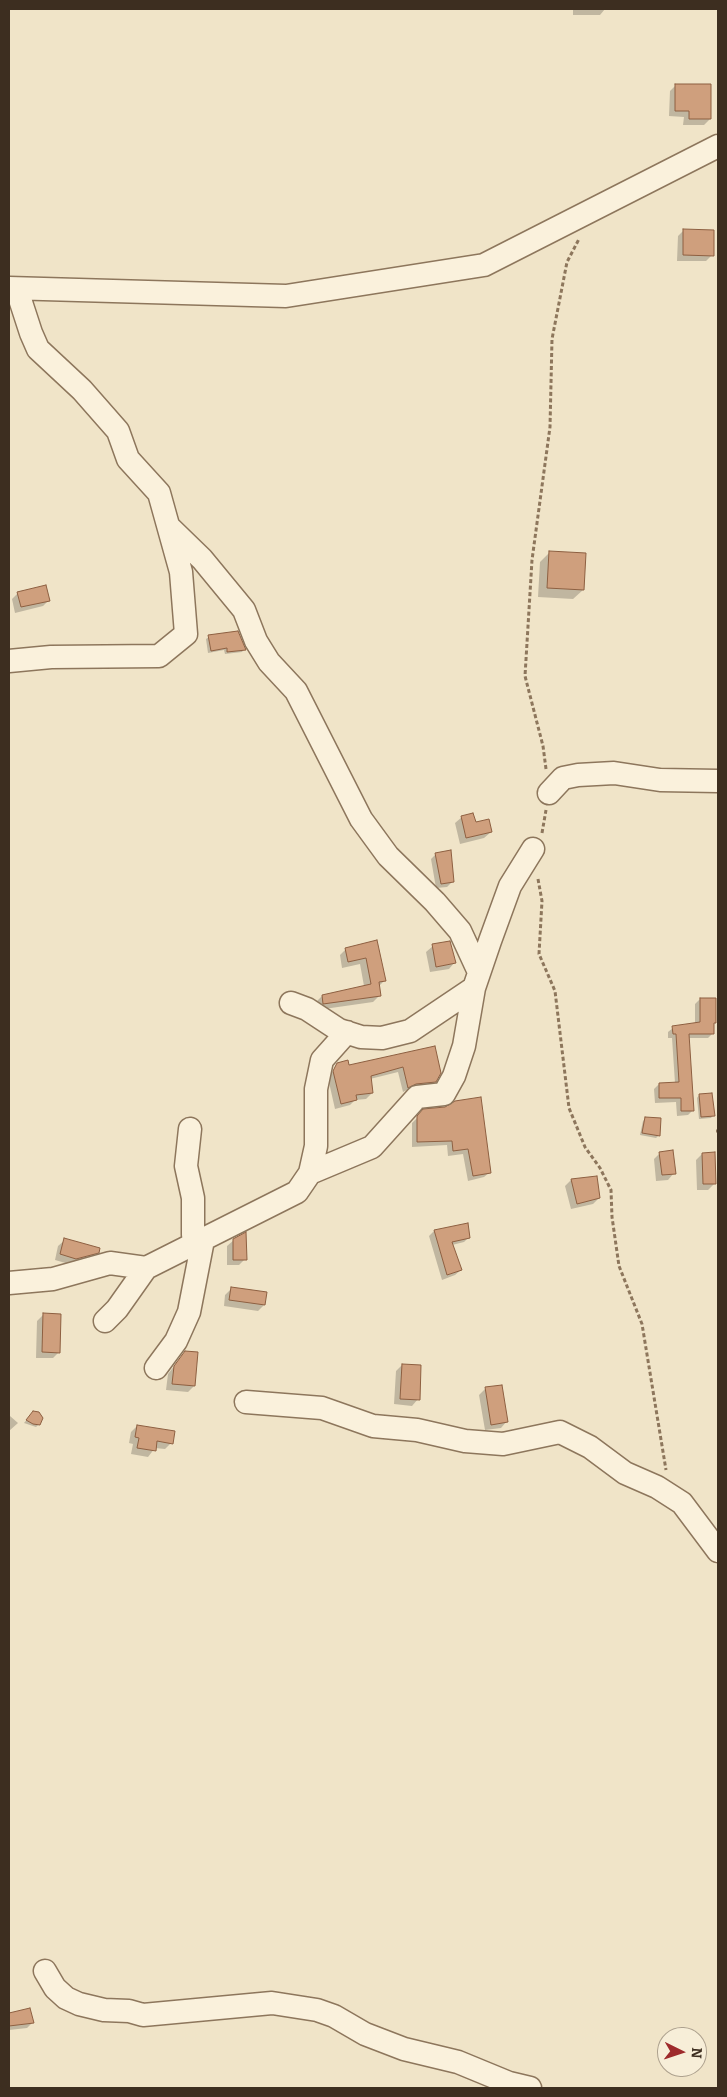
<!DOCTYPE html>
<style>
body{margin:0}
#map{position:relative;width:727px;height:2097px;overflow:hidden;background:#f0e4c8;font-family:Bitter,serif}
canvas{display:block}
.frame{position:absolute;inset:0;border:10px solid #3d2e20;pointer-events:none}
.north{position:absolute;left:657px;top:2027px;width:50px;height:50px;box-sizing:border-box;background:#f7eed8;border:1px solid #ada18e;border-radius:50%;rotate:94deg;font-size:14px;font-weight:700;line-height:20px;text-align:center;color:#3d2e20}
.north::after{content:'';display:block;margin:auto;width:18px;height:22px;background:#9e2a2b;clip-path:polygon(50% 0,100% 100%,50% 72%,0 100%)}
</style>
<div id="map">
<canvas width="727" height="2097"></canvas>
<div class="frame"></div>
<div class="north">N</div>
</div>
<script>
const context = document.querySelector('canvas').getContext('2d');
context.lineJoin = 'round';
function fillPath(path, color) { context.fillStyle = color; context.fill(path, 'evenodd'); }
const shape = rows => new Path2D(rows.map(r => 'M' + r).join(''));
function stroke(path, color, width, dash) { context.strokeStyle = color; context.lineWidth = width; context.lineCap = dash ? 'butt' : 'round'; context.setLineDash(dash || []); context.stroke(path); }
fillPath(shape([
 [573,9,605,9,600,15,573,15],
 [676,85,710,119,704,125,683,125,684,117,669,116,670,91],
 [684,230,712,255,706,261,677,261,678,236],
 [549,553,583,590,573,599,538,597,540,562],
 [18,593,49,600,43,606,15,613,12,599],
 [209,637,244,649,242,652,225,654,224,650,208,653,206,639],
 [462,817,491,832,484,838,460,844,455,823],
 [436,854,452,882,447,887,436,888,431,859],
 [376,942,385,980,378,987,379,996,373,1002,317,1010,316,1002,322,996,364,986,360,964,342,968,340,955,346,949],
 [433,946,455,962,449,969,430,972,426,952],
 [700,999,713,1033,708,1038,688,1038,693,1110,688,1115,677,1116,676,1102,655,1103,654,1089,659,1084,675,1083,672,1038,668,1038,668,1032,673,1028,695,1024,695,1004],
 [434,1048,435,1081,429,1087,409,1089,403,1092,398,1072,370,1079,372,1093,366,1099,355,1100,350,1105,335,1109,328,1078,338,1064,348,1067],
 [699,1095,713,1115,711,1118,699,1119,697,1098],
 [446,1108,490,1172,484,1177,468,1181,463,1154,448,1156,447,1145,412,1147,412,1123,424,1111],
 [646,1118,659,1135,656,1138,640,1135,643,1121],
 [660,1153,674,1173,668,1180,656,1181,654,1159],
 [702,1154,715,1183,708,1190,697,1190,696,1160],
 [596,1177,599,1198,593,1204,571,1209,565,1186,571,1180],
 [434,1231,469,1237,464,1242,452,1245,461,1270,455,1275,442,1280,429,1236],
 [65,1240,98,1252,91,1258,69,1264,55,1260,58,1246],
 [234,1240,245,1259,239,1265,227,1265,227,1246],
 [231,1289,264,1305,258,1311,224,1306,225,1295],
 [43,1315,59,1352,53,1358,36,1358,37,1321],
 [185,1352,194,1386,188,1392,166,1390,168,1374],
 [402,1365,418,1399,412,1406,394,1404,396,1371],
 [485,1389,507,1421,501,1428,485,1430,479,1395],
 [10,1416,18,1423,9,1431,9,1417],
 [30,1416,39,1424,36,1427,24,1423],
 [137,1426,171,1443,165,1449,155,1448,148,1457,131,1454,133,1444,129,1443,131,1432],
 [9,2012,9,2014,32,2023,27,2028,9,2030]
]), '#0003');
const building = shape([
 [675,84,711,84,711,119,689,119,689,111,675,111,675,84],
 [683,229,714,230,714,256,683,255,683,229],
 [549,551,586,553,584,590,547,588,549,551],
 [46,585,50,601,21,607,17,592,46,585],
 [238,631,246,650,227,652,227,648,211,651,208,635,238,631],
 [473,813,476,822,489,819,492,832,466,838,461,816,473,813],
 [451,850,454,882,441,884,435,853,451,850],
 [377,940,386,981,379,982,381,996,323,1004,322,995,371,984,366,958,348,962,345,948,377,940],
 [450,941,456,963,436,967,432,944,450,941],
 [700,998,716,998,716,1023,714,1023,714,1034,689,1034,694,1111,681,1111,681,1098,659,1098,659,1083,679,1082,676,1034,673,1034,672,1026,700,1022,700,998],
 [435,1046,441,1073,436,1082,416,1084,408,1088,403,1067,371,1076,373,1093,356,1095,357,1100,341,1104,333,1071,337,1063,348,1060,349,1065,435,1046],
 [712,1093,715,1116,701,1117,699,1094,712,1093],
 [481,1097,491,1173,473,1176,468,1149,453,1151,452,1141,417,1142,417,1116,423,1109,445,1107,455,1101,481,1097],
 [645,1117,661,1118,660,1136,642,1133,645,1117],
 [673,1150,676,1174,662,1175,659,1152,673,1150],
 [715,1152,716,1184,703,1184,702,1153,715,1152],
 [597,1176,600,1198,577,1204,571,1179,597,1176],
 [468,1223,470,1238,452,1242,462,1270,447,1275,434,1230,468,1223],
 [246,1232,247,1260,233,1260,233,1239,246,1232],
 [64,1238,100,1248,99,1253,76,1259,60,1254,64,1238],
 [231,1287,267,1292,265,1305,229,1300,231,1287],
 [43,1313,61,1314,60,1353,42,1352,43,1313],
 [185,1351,198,1352,195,1386,172,1384,174,1366,185,1351],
 [402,1364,421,1365,420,1400,400,1399,402,1364],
 [502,1385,508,1422,491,1425,485,1387,502,1385],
 [33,1411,39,1412,43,1418,40,1425,33,1424,26,1420,33,1411],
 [137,1425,175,1431,173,1444,157,1441,156,1451,137,1448,139,1438,135,1437,137,1425],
 [30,2008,34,2023,9,2026,9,2013,30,2008]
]);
fillPath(building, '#cf9f7d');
stroke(building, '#8d5f41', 1);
const minor = shape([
 [9,288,286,296,484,265,718,146],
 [169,527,202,559,244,610,256,641,269,662,296,691,361,819,388,856,435,902,460,931,479,972],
 [9,661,51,657,159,656,186,634,181,572,159,493,128,459,118,431,82,390,38,349,31,333,17,290],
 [549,793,563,778,578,775,614,773,660,780,718,781],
 [291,1003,307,1009,339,1030,361,1037,382,1038,410,1031,474,988],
 [310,1173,316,1146,316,1089,322,1060,347,1032],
 [9,1283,53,1279,110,1263,146,1268],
 [105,1321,117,1309,146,1268,297,1192,310,1173,372,1147,417,1097,444,1094,454,1076,464,1046,474,988,490,941,510,886,533,849],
 [156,1368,176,1341,189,1312,203,1240,193,1235,193,1198,186,1166,190,1129],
 [246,1402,322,1408,373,1426,417,1430,465,1441,503,1444,560,1432,590,1447,625,1473,657,1487,682,1503,718,1551],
 [45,1971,55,1988,66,1998,79,2004,104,2010,129,2011,143,2015,272,2003,317,2010,334,2016,365,2034,404,2049,458,2062,509,2083,530,2088]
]);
stroke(minor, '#8d765c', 25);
stroke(shape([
 [546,769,543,746,525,676,532,560,550,427,552,339,567,262,579,239],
 [542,833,546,810],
 [538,879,542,901,539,954,555,991,569,1108,585,1147,600,1168,611,1190,612,1217,619,1266,642,1324,666,1470],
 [716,1131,718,1131]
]), '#8d765c', 3, [4, 2.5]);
stroke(minor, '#faf1dc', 22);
</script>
